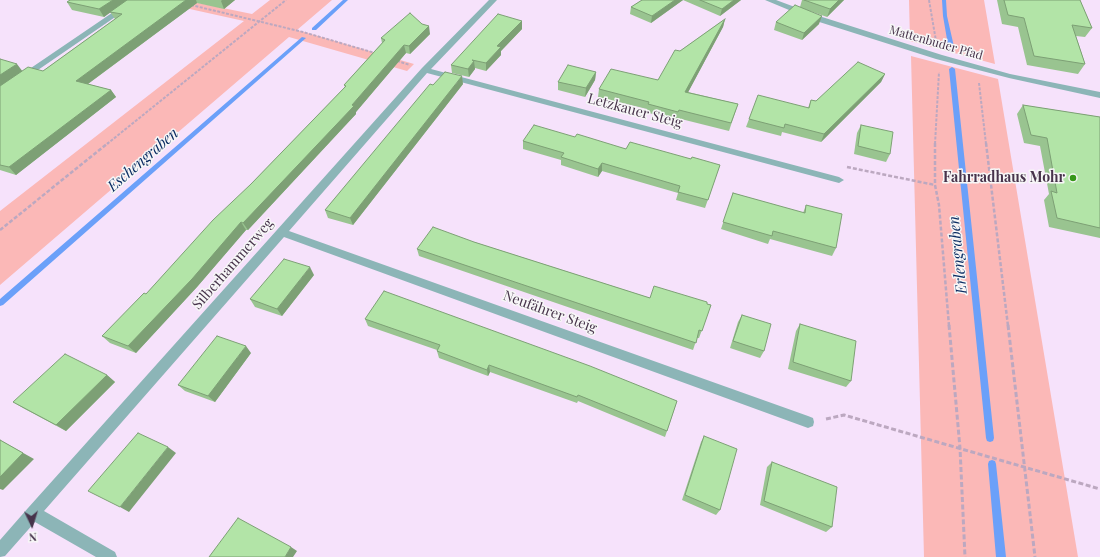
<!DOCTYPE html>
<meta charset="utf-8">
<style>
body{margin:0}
#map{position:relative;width:1100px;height:557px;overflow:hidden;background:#f6e2fb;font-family:"Playfair Display",serif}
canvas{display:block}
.north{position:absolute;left:12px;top:505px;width:40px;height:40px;-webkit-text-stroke:3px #f7f7f7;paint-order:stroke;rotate:176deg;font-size:11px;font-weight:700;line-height:16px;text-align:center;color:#47334b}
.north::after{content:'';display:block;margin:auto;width:14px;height:18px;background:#47334b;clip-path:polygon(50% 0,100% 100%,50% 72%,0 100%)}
</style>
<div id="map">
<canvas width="1100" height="557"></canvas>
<div class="north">N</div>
</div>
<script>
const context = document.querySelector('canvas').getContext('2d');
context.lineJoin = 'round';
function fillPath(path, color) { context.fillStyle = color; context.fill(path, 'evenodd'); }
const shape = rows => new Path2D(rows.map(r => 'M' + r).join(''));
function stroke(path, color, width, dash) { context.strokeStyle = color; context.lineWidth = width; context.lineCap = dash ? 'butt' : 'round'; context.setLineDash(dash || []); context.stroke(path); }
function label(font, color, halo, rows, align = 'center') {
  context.font = font + ' "Playfair Display",serif'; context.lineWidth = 3; context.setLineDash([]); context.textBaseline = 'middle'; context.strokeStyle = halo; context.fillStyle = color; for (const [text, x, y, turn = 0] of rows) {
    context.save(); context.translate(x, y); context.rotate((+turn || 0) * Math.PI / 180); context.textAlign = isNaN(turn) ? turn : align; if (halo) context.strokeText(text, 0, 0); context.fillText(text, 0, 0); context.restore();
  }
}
fillPath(shape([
 [149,0,184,0,252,14,270,0,332,0,297,30,414,64,407,71,289,37,0,285,0,211,244,21],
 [909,0,984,0,995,64,910,41],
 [911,56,998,79,1078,557,924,557]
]), '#fbb8b7');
fillPath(shape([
 [343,0,348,0,316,30,312,30,312,28,343,0],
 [942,0,946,0,947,16,955,51,952,53,949,51,943,16,942,0],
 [302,37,306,38,3,305,0,306,0,299,302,37],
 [952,67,955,69,994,438,993,441,990,442,987,441,986,438,949,69,952,67],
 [992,460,995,461,996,464,1006,557,996,557,988,464,989,461,992,460]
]), '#6ba0f9');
stroke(shape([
 [929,0,936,41],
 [191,5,303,32,375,53],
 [397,61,410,65],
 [979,83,986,144],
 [107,144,286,0],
 [935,144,939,72]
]), '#bca8c0', 2, [3, 1.5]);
stroke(shape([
 [935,143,935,185,939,205,949,326],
 [986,143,1008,326],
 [847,167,935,185],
 [0,230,108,143]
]), '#bca8c0', 2.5, [4, 2]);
stroke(shape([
 [949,325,960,448,965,557],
 [1008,325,1035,557],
 [826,419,844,415,1100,489]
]), '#bca8c0', 3, [5, 2.5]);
fillPath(shape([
 [131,0,140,0,0,96,0,89,131,0],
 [489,0,497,0,431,69,839,177,844,180,839,183,427,73,289,231,808,416,813,418,814,422,813,426,808,428,284,237,44,511,115,552,117,557,96,557,35,522,5,556,0,557,0,540,28,508,422,68,489,0],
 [765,0,776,0,819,16,942,55,1010,74,1100,92,1100,98,1009,78,936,59,813,20,765,0]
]), '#8cb5b7');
fillPath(shape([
 [70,0,235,0,224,9,197,3,88,84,111,90,116,97,16,175,0,170,0,59,22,71,43,71,115,19,110,12,104,17,72,10,67,2],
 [642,0,741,0,720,16,683,0,651,23,630,14,631,7],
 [802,0,844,0,827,17,810,11,819,24,802,40,774,30,776,22,800,7],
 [997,0,1080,0,1092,28,1085,37,1076,36,1085,64,1078,74,1027,65,1018,27,1002,24],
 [725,19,723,27,688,92,738,104,729,131,677,118,676,121,646,112,647,109,598,97,599,89,658,80,680,51],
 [522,21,522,29,501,51,501,55,486,71,475,68,475,69,469,77,452,73,451,65],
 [430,34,410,54,406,53,356,112,356,114,248,230,246,230,197,287,136,353,110,343,102,336,146,294,251,184,345,87,344,85,382,43,381,38],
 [596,72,595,80,585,97,558,90,558,82],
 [885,74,881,82,821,142,782,132,781,136,746,127,749,119,808,108,811,100,816,101],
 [463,84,353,225,328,218,325,210,433,85],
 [1023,105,1100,117,1100,238,1049,227,1044,200,1049,194,1040,146,1024,143,1017,114],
 [861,125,890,154,886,162,854,154,857,133],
 [575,137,626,149,691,159,720,165,705,208,676,200,678,193,602,171,598,177,561,165,561,160,523,149,523,141],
 [733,193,803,213,806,205,836,248,832,256,770,239,768,244,721,229],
 [474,242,650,298,707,304,711,305,699,338,697,338,693,350,419,256,417,249],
 [314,275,282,316,255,307,250,299],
 [742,315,764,351,760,358,730,348,738,322],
 [365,319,677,401,665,437,578,401,577,403,490,372,488,376,439,358,437,351,437,350,368,326],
 [800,324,851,381,846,387,788,369,796,331],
 [251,353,215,402,185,391,178,385],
 [107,375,115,382,66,431,23,408,13,402],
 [704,436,720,510,716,515,682,500,701,442],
 [772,462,832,527,826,532,760,505,767,467]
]), '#99c490');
fillPath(shape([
 [113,0,128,0,104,17,99,9],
 [186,0,196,0,197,3,81,89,76,81],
 [222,0,235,0,224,9,221,1],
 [675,0,683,0,651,23,652,16],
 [734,0,741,0,720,16,722,9],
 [839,0,844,0,827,17,830,9],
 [822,16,819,24,802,40,804,33],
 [725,19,723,27,684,100,685,92],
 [522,21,522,29,501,51,501,55,486,71,486,63,497,46],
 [429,26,430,34,410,54,409,46],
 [404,45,406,53,356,112,356,114,248,230,243,223,352,105],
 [474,61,475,69,469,77,468,69],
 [17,64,23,72,0,87,0,75],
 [596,72,595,80,585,97,586,88],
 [885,74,881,82,821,142,824,134],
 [462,76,463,84,353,225,350,218],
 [111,90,116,97,16,175,9,167],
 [602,163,602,171,598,177,598,169],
 [241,222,246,230,197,287,136,353,128,346],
 [310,267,314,275,282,316,277,309],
 [246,346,251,353,215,402,208,396],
 [489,365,490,372,488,376,487,370],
 [107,375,115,382,66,431,56,425],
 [0,440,34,459,3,490,0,489],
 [168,447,176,453,129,512,120,507],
 [291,547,297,551,293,557,285,557]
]), '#7da075');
const building = shape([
 [70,0,113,0,99,9,67,2,70,0],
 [127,0,186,0,76,81,111,90,9,167,0,165,0,86,28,67,43,71,122,14,110,12,127,0],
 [642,0,675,0,652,16,631,7,642,0],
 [700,0,734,0,722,9,700,0],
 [804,0,839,0,830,9,804,0],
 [1004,0,1080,0,1092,28,1072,25,1085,64,1034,56,1024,18,1008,15,1004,0],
 [795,5,822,16,804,33,776,22,795,5],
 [410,13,422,24,429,26,409,46,404,45,352,105,354,106,243,223,241,222,192,279,128,346,102,336,144,293,146,294,213,220,251,184,346,86,344,85,385,40,381,38,410,13],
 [498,14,522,21,497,46,501,47,486,63,472,60,474,61,468,69,451,65,498,14],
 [725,19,685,92,738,104,731,123,679,110,678,112,648,104,649,102,599,89,611,69,658,80,675,50,680,51,725,19],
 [0,59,17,64,0,75,0,59],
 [858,62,885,74,824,134,785,124,784,128,749,119,758,95,809,108,811,100,816,101,858,62],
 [568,65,596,72,586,88,558,82,568,65],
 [445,72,462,76,350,218,325,210,430,84,433,85,445,72],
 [1023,105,1100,117,1100,228,1057,218,1051,191,1057,193,1047,138,1031,135,1023,105],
 [534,125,575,137,577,134,626,149,630,142,691,159,692,157,720,165,708,200,678,192,680,186,602,163,598,169,561,157,564,153,523,141,534,125],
 [861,125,893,132,890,154,858,146,861,125],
 [733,193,805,213,806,205,842,214,836,248,773,231,772,236,723,222,733,193],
 [433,227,474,242,650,298,654,286,707,302,707,304,711,305,702,331,699,330,696,343,417,249,433,227],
 [284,259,310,267,277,309,250,299,284,259],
 [384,291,590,366,677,401,667,431,578,395,577,397,489,365,487,370,437,351,440,345,365,319,384,291],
 [742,315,771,324,764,351,733,341,742,315],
 [800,324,856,341,851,381,793,362,800,324],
 [217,336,246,346,208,396,178,385,217,336],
 [65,354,107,375,56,425,13,402,65,354],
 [138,433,168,447,120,507,88,491,138,433],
 [704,436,737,449,720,510,685,495,704,436],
 [0,440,23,453,0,477,0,440],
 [772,462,837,487,832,527,764,501,772,462],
 [238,518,291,547,285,557,209,557,238,518]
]);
fillPath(building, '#b2e4a7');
stroke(building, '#7da075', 1);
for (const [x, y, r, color] of [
 [1073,178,4,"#369719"]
]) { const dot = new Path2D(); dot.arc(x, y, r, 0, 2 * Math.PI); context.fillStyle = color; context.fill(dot); stroke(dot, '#f7f7f7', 1.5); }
label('12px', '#47334b', '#f7f7f7', [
 ["Mattenbuder Pfad",936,43,16]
]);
label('14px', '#47334b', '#f7f7f7', [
 ["Letzkauer Steig",635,111,15],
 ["Silberhammerweg",233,264,-49],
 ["Neufährer Steig",550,312,20]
]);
label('bold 14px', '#47334b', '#f7f7f7', [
 ["Fahrradhaus Mohr",1065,178]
], 'right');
label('italic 15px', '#0c2d63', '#f7f7f7', [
 ["Eschengraben",143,160,-41],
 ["Erlengraben",958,255,-96]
]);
</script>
